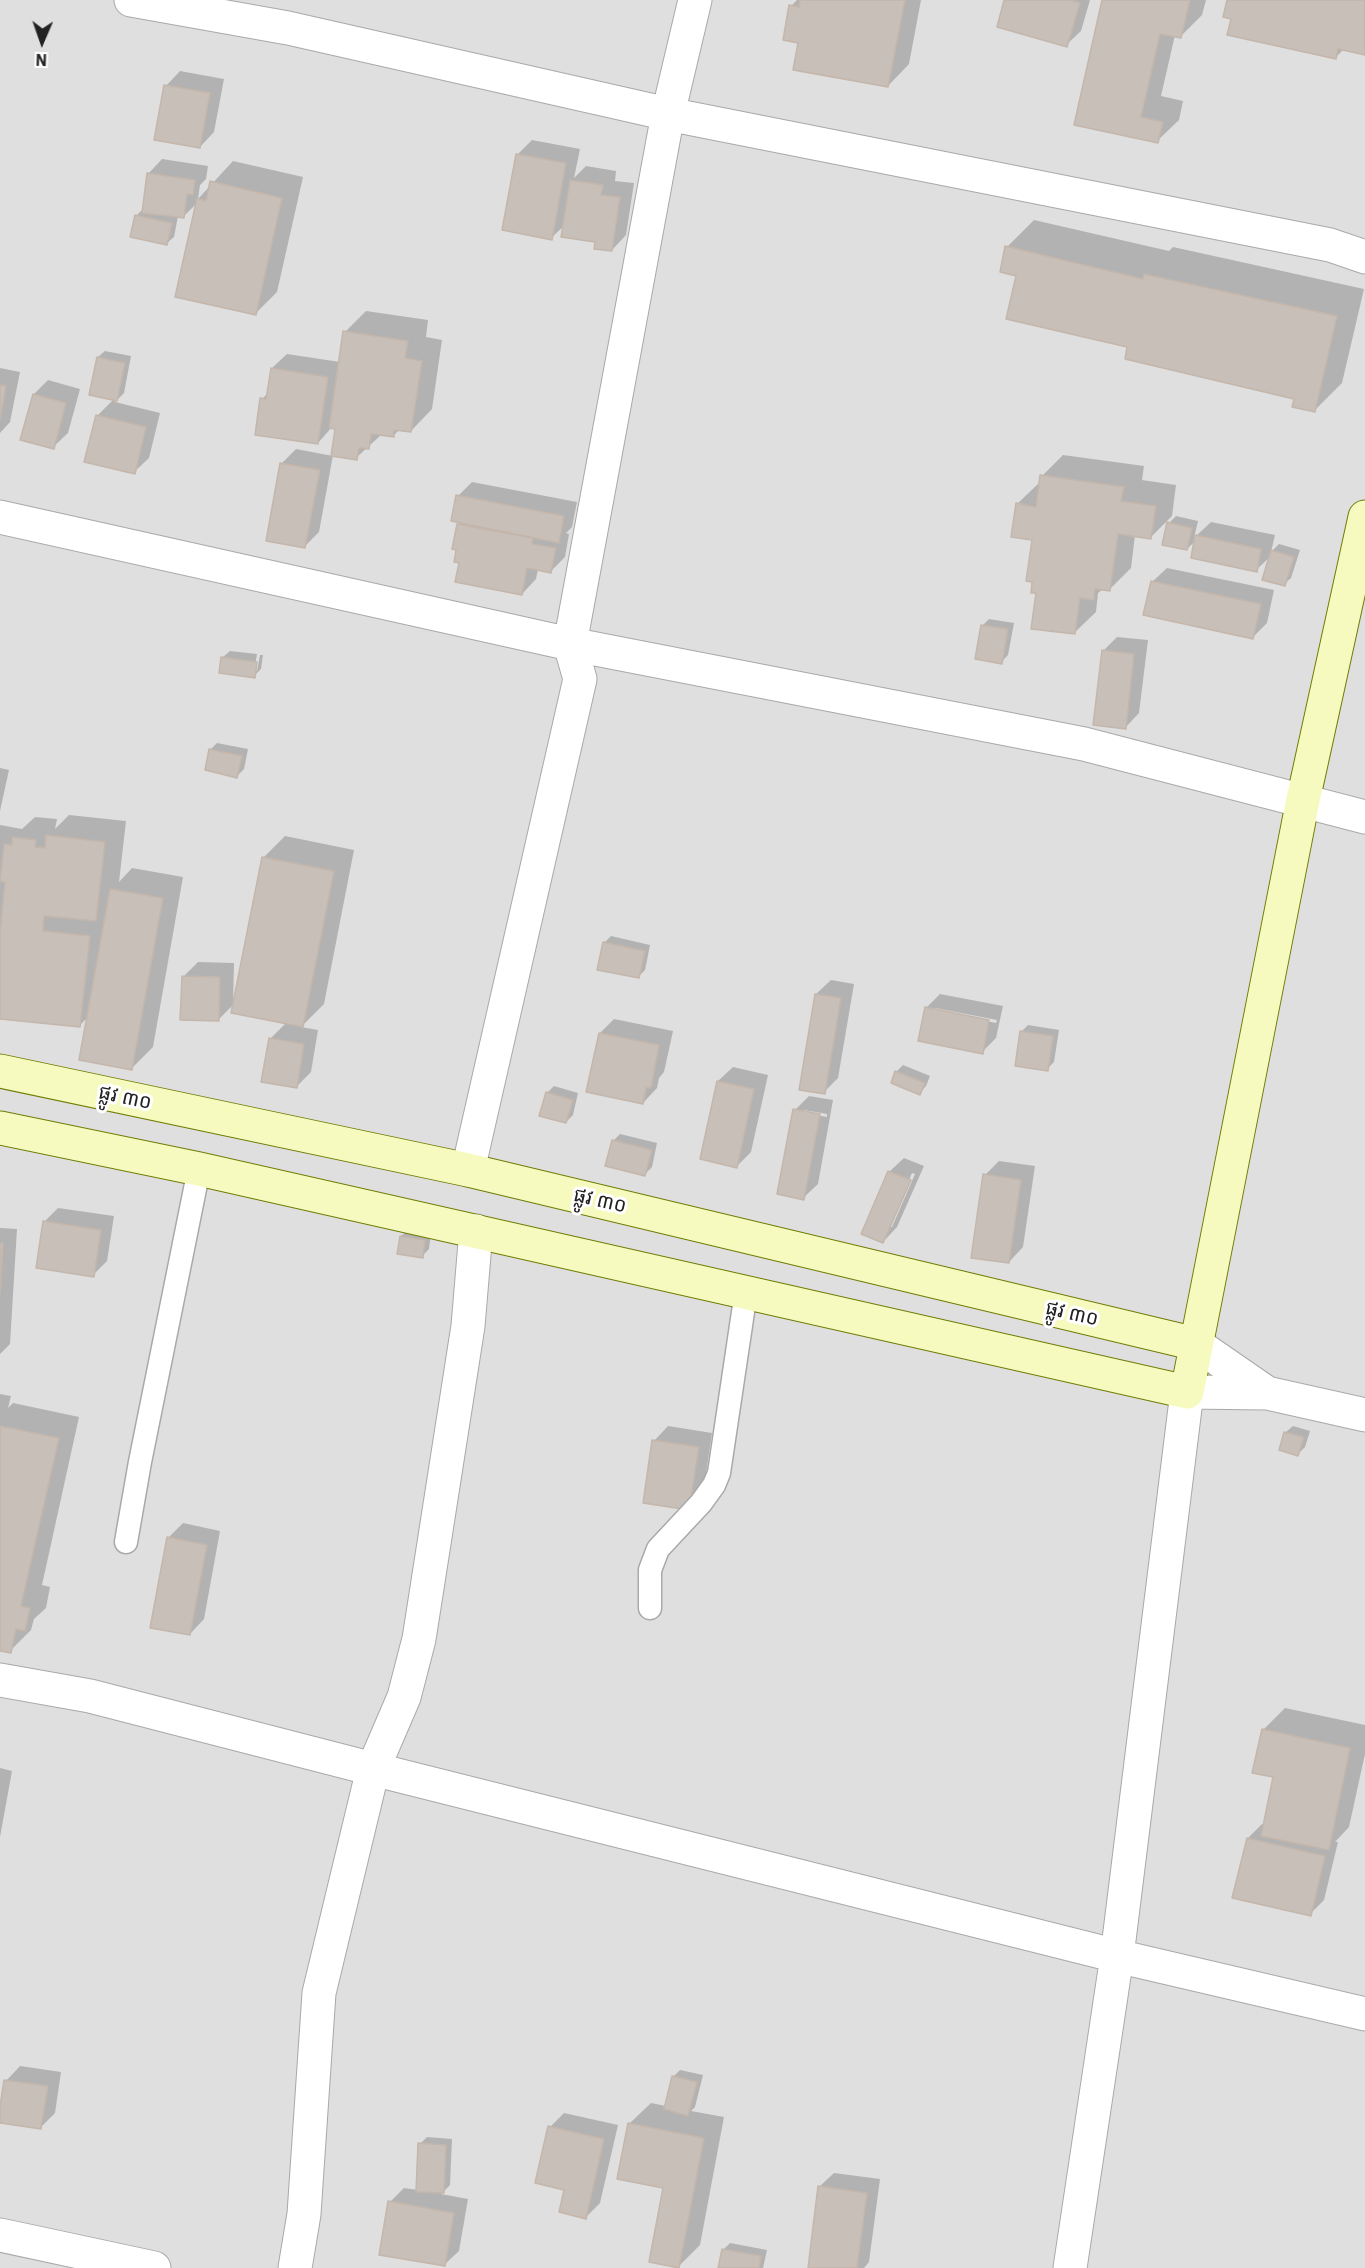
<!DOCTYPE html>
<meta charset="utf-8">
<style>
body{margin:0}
#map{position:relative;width:1365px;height:2268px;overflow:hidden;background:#f2efe9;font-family:"IBM Plex Sans",sans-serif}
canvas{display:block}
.north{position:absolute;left:12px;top:12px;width:60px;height:60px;-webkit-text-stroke:4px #fff;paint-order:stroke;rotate:182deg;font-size:16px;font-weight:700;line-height:24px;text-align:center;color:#222}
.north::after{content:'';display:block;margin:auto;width:21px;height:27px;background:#222;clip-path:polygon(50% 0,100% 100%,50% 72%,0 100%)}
</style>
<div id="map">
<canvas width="1365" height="2268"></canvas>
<div class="north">N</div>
</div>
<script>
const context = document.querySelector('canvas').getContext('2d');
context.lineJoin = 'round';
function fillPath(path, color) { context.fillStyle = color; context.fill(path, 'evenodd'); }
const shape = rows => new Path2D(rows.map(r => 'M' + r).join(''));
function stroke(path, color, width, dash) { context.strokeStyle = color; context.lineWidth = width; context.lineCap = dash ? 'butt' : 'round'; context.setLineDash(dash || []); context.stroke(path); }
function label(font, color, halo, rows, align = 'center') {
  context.font = font + ' "IBM Plex Sans","Noto Sans Khmer",sans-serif'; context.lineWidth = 6; context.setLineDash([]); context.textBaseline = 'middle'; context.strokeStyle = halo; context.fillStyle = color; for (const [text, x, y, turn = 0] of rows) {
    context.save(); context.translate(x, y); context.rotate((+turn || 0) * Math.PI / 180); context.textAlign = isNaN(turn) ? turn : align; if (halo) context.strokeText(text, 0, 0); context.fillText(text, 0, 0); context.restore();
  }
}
fillPath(shape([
 [0,0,1365,0,1365,2268,0,2268]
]), '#e0dfdf');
fillPath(shape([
 [797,0,921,0,909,64,888,86,800,42,791,6],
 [1006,0,1090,0,1081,31,1066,45],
 [1104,0,1206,0,1202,15,1181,36,1175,35,1161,96,1183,101,1179,120,1157,141,1076,124],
 [1228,0,1365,0,1365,54,1344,49,1336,57,1232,18],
 [180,71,224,79,214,132,200,147,166,86],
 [532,140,580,149,574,178,586,166,616,171,615,181,634,183,626,235,612,250,565,225,551,238,518,154],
 [162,159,208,166,206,179,200,185,198,199,233,161,303,177,277,292,256,313,197,203,183,217,178,216,174,237,167,243,136,216,144,208,148,174],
 [1034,220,1169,251,1173,247,1364,289,1342,383,1314,411,1296,398,1129,346,1018,275,1007,247],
 [366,311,428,320,426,337,442,340,432,409,411,431,400,429,393,436,382,434,356,458,333,455,319,532,305,546,281,464,296,449,333,456,337,428,332,427,318,443,262,399,269,392,272,368,287,354,340,362,345,332],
 [105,351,131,356,124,393,115,402,160,413,149,458,134,472,97,416,114,399,98,357],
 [0,368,20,372,10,422,0,433],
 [48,380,80,389,68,433,53,447,22,439,34,394],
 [1063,455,1144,466,1142,480,1176,485,1172,516,1151,537,1135,535,1131,568,1109,590,1103,589,1098,593,1096,612,1074,633,1038,592,1034,539,1017,504,1039,483,1041,483,1042,476],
 [472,482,577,502,572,527,566,533,569,534,565,557,551,571,538,569,536,579,522,594,461,562,459,524,462,522,458,496],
 [1176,516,1198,521,1194,538,1211,522,1275,535,1271,552,1279,544,1300,550,1291,578,1284,584,1271,556,1256,570,1196,540,1187,549,1169,523],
 [1167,568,1274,590,1267,623,1253,637,1152,582],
 [989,619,1014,623,1008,655,1001,662,982,626],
 [1117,637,1148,640,1139,713,1125,728,1103,651],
 [230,651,257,654,254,671,257,671,260,655,263,655,261,669,254,676,223,657],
 [217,743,248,749,244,769,237,776,210,750],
 [0,768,9,770,0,811],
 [69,815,126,821,119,882,132,868,183,877,153,1047,131,1069,88,1017,79,1026,0,1017,0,825,22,829,35,817,57,819,55,829],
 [285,836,354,850,324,1004,301,1027,318,1030,311,1072,296,1087,270,1039,287,1022,233,1012,264,857],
 [611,936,650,945,645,970,638,977,604,943],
 [198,962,234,963,233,1005,218,1020,183,977],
 [831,980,854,984,838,1078,824,1092,816,994],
 [940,994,1003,1006,996,1038,982,1052,926,1008],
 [935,1008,997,1020,996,1023,935,1011],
 [614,1019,673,1031,664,1072,659,1078,657,1088,643,1103,600,1033],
 [1028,1025,1059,1030,1054,1062,1047,1069,1021,1032],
 [903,1065,930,1076,926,1086,920,1093,896,1072],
 [733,1067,768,1075,751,1152,737,1166,718,1081],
 [554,1086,578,1093,573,1115,566,1122,547,1093],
 [809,1096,833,1100,818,1184,803,1198,795,1110],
 [804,1110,827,1114,827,1117,804,1113],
 [620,1134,657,1143,652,1167,645,1174,613,1141],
 [904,1158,924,1166,897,1227,883,1242,889,1172],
 [912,1173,915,1174,892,1227,889,1227],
 [999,1161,1035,1166,1023,1247,1009,1262,985,1175],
 [58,1208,114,1216,107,1261,93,1275,44,1222],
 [0,1228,17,1229,10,1344,0,1354],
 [408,1230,431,1233,429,1249,422,1256,401,1236],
 [0,1394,11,1396,8,1408,13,1403,79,1417,42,1585,50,1587,46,1608,34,1619,31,1630,10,1651,0,1649],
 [668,1426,712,1433,703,1494,689,1508,654,1441],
 [1293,1426,1310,1431,1305,1447,1298,1454,1281,1449,1286,1432],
 [183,1523,220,1531,204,1619,190,1634,168,1538],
 [1285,1708,1365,1725,1365,1754,1349,1827,1335,1842,1338,1842,1324,1900,1310,1914,1248,1838,1262,1824,1265,1825,1275,1776,1263,1730],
 [0,1768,12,1771,0,1837],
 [20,2066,61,2072,55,2113,41,2127,0,2121,6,2081],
 [680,2070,703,2075,695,2107,691,2111,724,2117,700,2245,679,2266,664,2187,629,2124,651,2103,666,2106,673,2077],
 [564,2113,618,2125,600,2203,586,2217,550,2127],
 [427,2137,452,2139,450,2185,441,2194,468,2199,459,2251,444,2265,390,2202,404,2188,418,2190,420,2144],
 [834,2173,880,2179,869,2262,864,2268,809,2268,819,2187],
 [730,2243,767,2250,763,2268,720,2268,723,2250]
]), '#0003');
const building = shape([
 [800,0,905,0,888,87,793,70,798,43,783,40,789,5,799,7,800,0],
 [1004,0,1070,0,1080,3,1067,47,997,27,1004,0],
 [1102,0,1190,0,1181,38,1160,34,1141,117,1163,122,1158,143,1074,125,1102,0],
 [1227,0,1365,0,1365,55,1338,49,1336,59,1227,35,1231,19,1223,17,1227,0],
 [164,85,210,93,200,148,154,140,164,85],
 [516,154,566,163,552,240,502,230,516,154],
 [147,173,195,180,193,195,187,194,184,218,142,213,147,173],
 [570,180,603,185,601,195,620,197,612,251,594,249,595,242,561,237,570,180],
 [210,181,282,198,256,315,175,297,197,198,206,201,210,181],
 [135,215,172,223,167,245,130,237,135,215],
 [1005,246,1143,279,1144,274,1337,316,1315,412,1292,407,1294,399,1125,359,1127,347,1006,319,1016,276,1000,272,1005,246],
 [343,331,408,341,405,358,422,361,411,432,394,430,394,437,371,434,369,449,359,448,357,460,331,456,335,429,329,428,343,331],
 [97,357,125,363,117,401,89,395,97,357],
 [271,368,328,377,318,444,255,435,260,398,266,399,271,368],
 [0,385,6,386,0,420,0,385],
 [33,394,66,403,54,449,20,440,33,394],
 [96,415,146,427,135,474,84,462,96,415],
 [280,463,320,470,305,548,266,541,280,463],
 [1040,475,1124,487,1121,501,1156,506,1151,539,1118,534,1110,591,1095,589,1094,600,1080,598,1075,634,1031,629,1036,593,1031,593,1032,582,1026,581,1032,540,1011,537,1016,503,1036,507,1040,475],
 [456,495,564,516,559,543,451,521,456,495],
 [1167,522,1192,528,1187,550,1162,545,1167,522],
 [457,524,533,538,532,544,556,548,551,573,527,568,522,595,455,582,459,563,454,562,456,550,452,549,457,524],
 [1195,535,1261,549,1257,572,1191,558,1195,535],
 [1271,550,1294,557,1285,586,1262,580,1271,550],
 [1151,581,1261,604,1253,639,1143,615,1151,581],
 [981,625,1008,629,1002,664,975,659,981,625],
 [1102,650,1134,654,1126,729,1093,725,1102,650],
 [221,657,257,662,255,678,219,673,221,657],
 [209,749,242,756,237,778,205,770,209,749],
 [46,835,105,842,96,921,44,916,43,931,90,936,80,1027,0,1019,0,932,5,882,0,881,4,844,12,845,12,837,36,840,35,847,45,848,46,835],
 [262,857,334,871,303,1027,231,1013,262,857],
 [110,889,163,898,132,1070,79,1060,110,889],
 [603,942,645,951,639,978,597,970,603,942],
 [182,976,220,977,219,1021,180,1020,182,976],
 [815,994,841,998,825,1094,799,1090,815,994],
 [925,1007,989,1020,983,1054,918,1041,925,1007],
 [1020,1031,1053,1036,1048,1071,1015,1066,1020,1031],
 [599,1033,659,1045,651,1088,646,1088,643,1104,586,1092,599,1033],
 [269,1038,304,1044,297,1088,261,1082,269,1038],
 [895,1071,925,1083,920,1095,891,1083,895,1071],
 [717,1081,754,1089,737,1168,700,1159,717,1081],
 [546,1092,573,1100,566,1123,539,1116,546,1092],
 [793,1109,820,1114,804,1200,777,1194,793,1109],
 [612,1140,652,1150,645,1176,605,1166,612,1140],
 [888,1171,911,1180,883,1243,861,1234,888,1171],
 [983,1174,1021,1180,1009,1263,971,1258,983,1174],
 [43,1221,101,1230,94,1277,36,1268,43,1221],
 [400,1236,425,1240,423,1258,397,1254,400,1236],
 [0,1243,3,1243,0,1294,0,1243],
 [0,1426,59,1438,21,1606,30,1608,25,1631,16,1629,11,1653,0,1651,0,1426],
 [1284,1432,1304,1437,1298,1456,1279,1450,1284,1432],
 [652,1440,699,1447,689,1510,643,1503,652,1440],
 [167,1537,207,1545,190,1635,150,1628,167,1537],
 [1262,1729,1350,1748,1329,1850,1261,1836,1273,1777,1252,1773,1262,1729],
 [1247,1838,1325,1856,1311,1916,1232,1898,1247,1838],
 [672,2076,697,2082,688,2116,664,2109,672,2076],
 [4,2080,48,2086,41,2129,0,2123,0,2106,4,2080],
 [628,2123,704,2138,679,2268,649,2262,663,2188,617,2179,628,2123],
 [548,2126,604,2139,586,2219,559,2212,564,2190,535,2183,548,2126],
 [418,2143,446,2145,444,2193,416,2192,418,2143],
 [818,2186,867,2193,857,2268,808,2268,818,2186],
 [388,2201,454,2213,445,2266,379,2255,388,2201],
 [722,2249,761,2256,759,2268,718,2268,722,2249]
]);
fillPath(building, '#c7bfb8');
stroke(building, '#c4b6ab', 1.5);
const lane = shape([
 [126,1542,140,1462,199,1169],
 [650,1608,650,1570,658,1549,701,1503,714,1485,719,1473,746,1292]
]);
const street = shape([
 [131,0,288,28,668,114,1330,245,1365,257],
 [0,517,570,644,1084,744,1365,817],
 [468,1170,580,679,570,644,668,114,695,0],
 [1196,1344,1267,1393],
 [0,1680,90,1696,373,1769,1117,1956,1365,2014],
 [0,2235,154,2268],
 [295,2268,304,2214,319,1993,373,1769,404,1697,419,1639,468,1326,476,1231],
 [1070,2268,1117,1956,1187,1392,1267,1393,1365,1415]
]);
const secondary = shape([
 [0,1071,468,1170,1196,1344],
 [0,1128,199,1169,1187,1392,1303,800,1365,517]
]);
stroke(lane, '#a9a9a9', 25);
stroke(street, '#a9a9a9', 35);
stroke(secondary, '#707d05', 35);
stroke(lane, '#fff', 22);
stroke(street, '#fff', 33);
stroke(secondary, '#f7fabf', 33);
label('20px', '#222', '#fff', [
 ["ផ្លូវ ៣០",125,1098,12],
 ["ផ្លូវ ៣០",600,1201,13],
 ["ផ្លូវ ៣០",1072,1314,13]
]);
</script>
